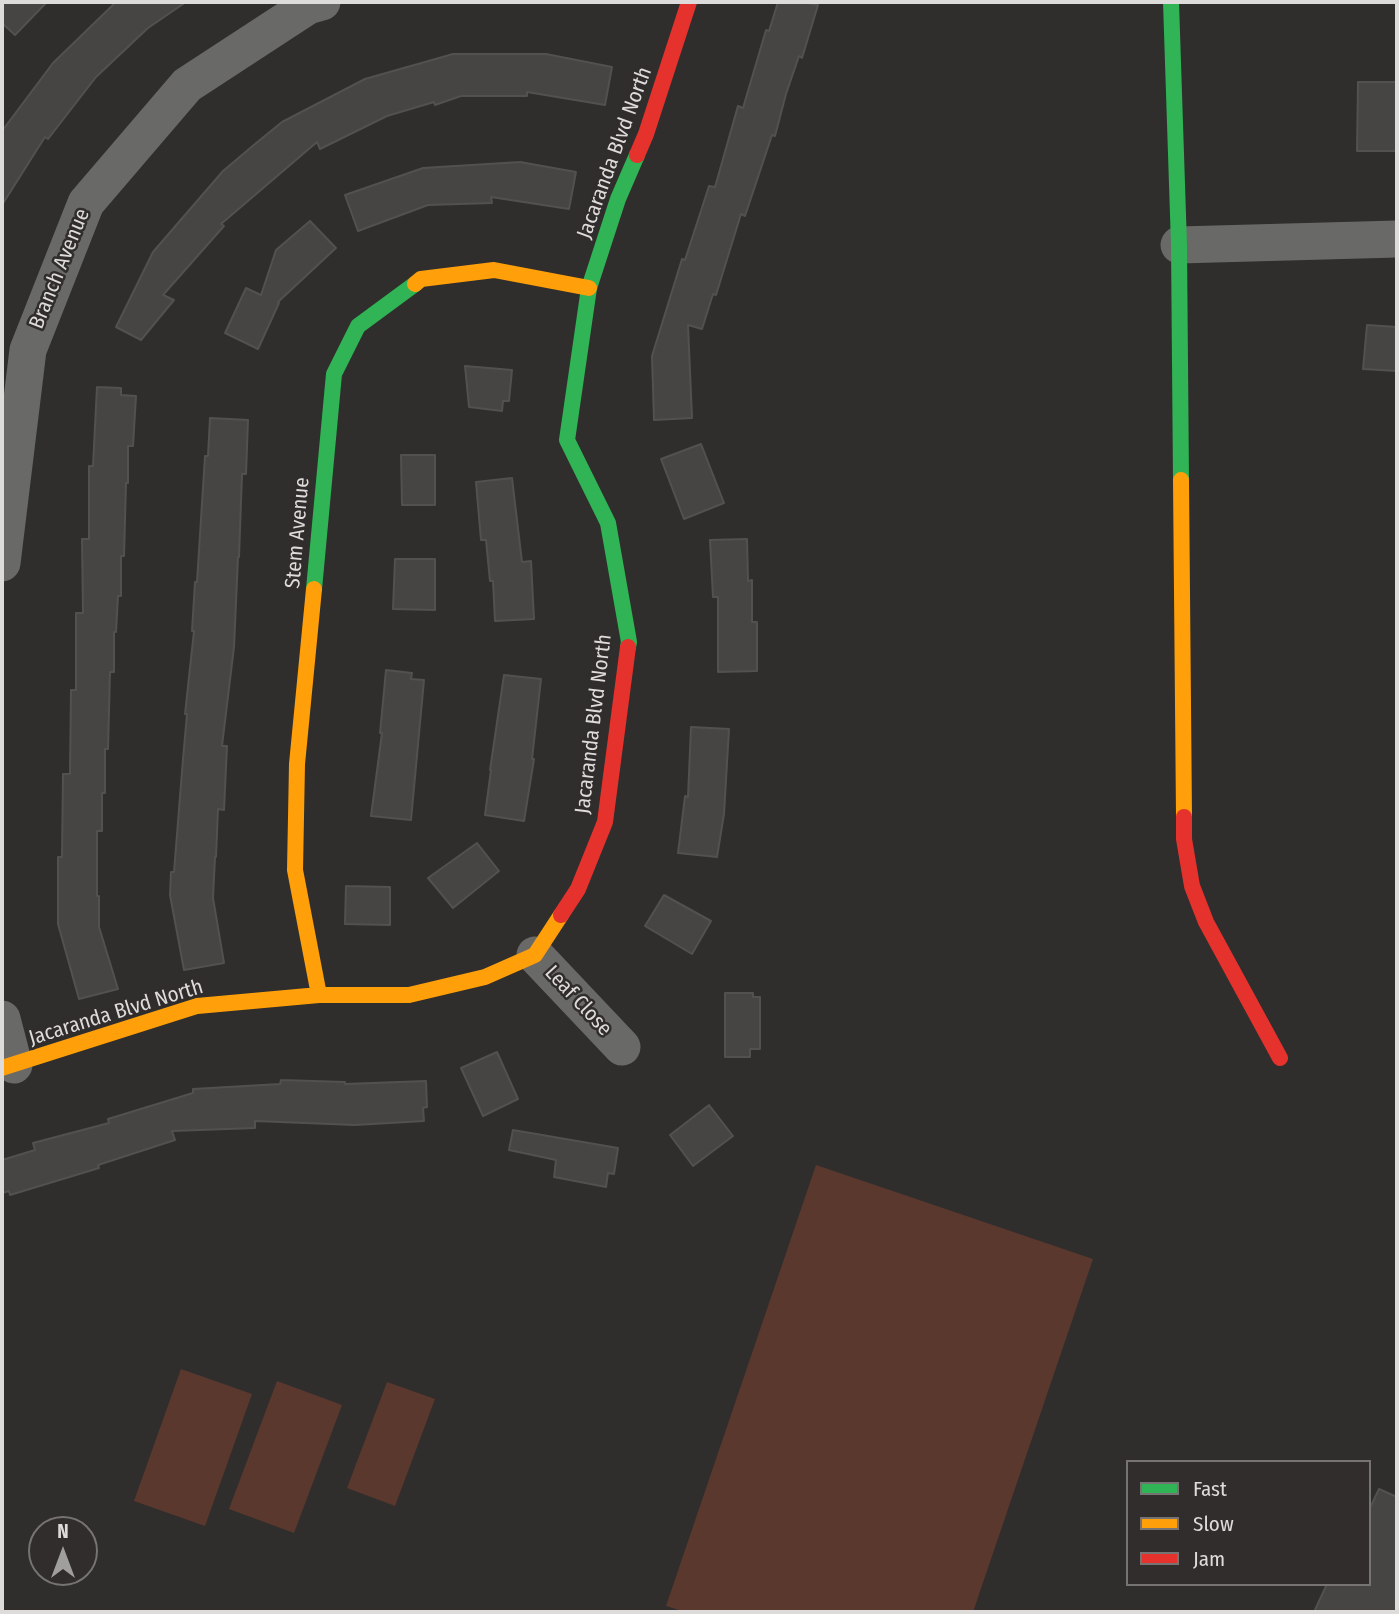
<!DOCTYPE html>
<style>
body{margin:0}
#map{position:relative;width:1399px;height:1614px;overflow:hidden;background:#2f2e2d;font-family:"Fira Sans Condensed",sans-serif}
canvas{display:block}
.frame{position:absolute;inset:0;border:4px solid #dedbdb;pointer-events:none}
.legend{position:absolute;left:1126px;top:1460px;width:245px;height:126px;box-sizing:border-box;background:#302d2c;border:2px solid #767372;margin:0;padding:9px 12px;list-style:none;font-size:21px;color:#dedbdb}
.legend li{display:flex;align-items:center;gap:14px;height:35px}
.legend b{width:35px;border:2px solid #767372}
.north{position:absolute;left:28px;top:1516px;width:70px;height:70px;box-sizing:border-box;background:#302d2c;border:2px solid #767372;border-radius:50%;rotate:0deg;font-size:19px;font-weight:700;line-height:28px;text-align:center;color:#dedbdb}
.north::after{content:'';display:block;margin:auto;width:24px;height:32px;background:#a19e9e;clip-path:polygon(50% 0,100% 100%,50% 72%,0 100%)}
</style>
<div id="map">
<canvas width="1399" height="1614"></canvas>
<div class="frame"></div>
<ul class="legend">
<li><b style="height:9px;background:#30b455"></b>Fast</li>
<li><b style="height:9px;background:#ff9f0a"></b>Slow</li>
<li><b style="height:9px;background:#e5322d"></b>Jam</li>
</ul>
<div class="north">N</div>
</div>
<script>
const context = document.querySelector('canvas').getContext('2d');
context.lineJoin = 'round';
function fillPath(path, color) { context.fillStyle = color; context.fill(path, 'evenodd'); }
const shape = rows => new Path2D(rows.map(r => 'M' + r).join(''));
function stroke(path, color, width, dash) { context.strokeStyle = color; context.lineWidth = width; context.lineCap = dash ? 'butt' : 'round'; context.setLineDash(dash || []); context.stroke(path); }
function label(font, color, halo, rows, align = 'center') {
  context.font = font + ' "Fira Sans Condensed",sans-serif'; context.lineWidth = 5; context.setLineDash([]); context.textBaseline = 'middle'; context.strokeStyle = halo; context.fillStyle = color; for (const [text, x, y, turn = 0] of rows) {
    context.save(); context.translate(x, y); context.rotate((+turn || 0) * Math.PI / 180); context.textAlign = isNaN(turn) ? turn : align; if (halo) context.strokeText(text, 0, 0); context.fillText(text, 0, 0); context.restore();
  }
}
fillPath(shape([
 [816,1165,1093,1259,973,1612,685,1612,666,1606],
 [181,1369,252,1394,205,1526,134,1501],
 [277,1381,342,1405,294,1533,229,1509],
 [387,1382,435,1399,395,1506,347,1488]
]), '#5b382e');
const building = shape([
 [2,2,47,2,15,35,2,23,2,2],
 [116,2,186,2,148,28,96,77,48,139,45,137,2,205,2,131,53,63,116,2],
 [778,2,802,2,818,5,802,58,799,56,786,94,775,136,772,135,745,216,741,214,716,295,713,294,702,329,688,325,692,418,654,420,652,356,682,259,685,260,709,186,715,187,738,106,743,108,766,30,769,31,778,2],
 [453,54,546,54,612,67,605,105,527,92,527,96,461,96,435,105,434,102,387,116,320,149,317,142,221,224,224,226,163,295,174,300,141,340,116,327,153,252,223,171,255,144,282,122,365,79,453,54],
 [1358,82,1397,82,1397,151,1357,151,1358,82],
 [520,162,576,172,569,209,491,197,492,203,428,205,358,231,345,195,423,168,520,162],
 [310,221,336,248,278,302,279,303,258,349,225,333,246,288,261,295,276,250,310,221],
 [1367,325,1397,327,1397,371,1363,369,1367,325],
 [465,366,512,370,509,401,503,401,502,411,469,407,465,366],
 [97,387,121,388,121,395,136,396,133,446,128,446,128,483,126,483,124,556,121,556,121,596,118,596,116,632,114,632,114,672,110,672,108,749,105,749,105,793,102,793,102,831,97,831,97,896,99,896,99,927,118,989,79,999,58,924,58,857,62,857,63,774,70,774,71,690,76,690,76,613,83,613,82,539,89,539,89,466,93,466,97,387],
 [210,418,248,420,246,474,242,474,239,557,238,557,234,647,222,746,227,746,224,810,218,809,216,857,215,857,213,898,224,963,184,970,170,895,171,872,174,872,183,759,187,714,185,714,194,631,192,631,195,582,197,582,205,456,208,456,210,418],
 [701,444,724,503,684,519,661,459,701,444],
 [401,455,435,455,435,505,402,505,401,455],
 [512,478,522,562,531,561,534,619,495,621,493,581,490,581,486,540,481,540,476,482,512,478],
 [747,539,748,581,752,580,752,622,757,622,757,671,718,672,718,597,713,597,710,540,747,539],
 [395,559,435,559,435,610,393,609,395,559],
 [386,670,412,673,411,679,424,680,411,820,371,816,382,733,380,733,386,670],
 [504,675,541,679,532,759,534,759,524,821,485,815,491,770,490,770,504,675],
 [691,727,729,729,724,814,717,857,678,853,685,796,688,797,691,727],
 [477,843,499,871,453,908,428,878,477,843],
 [346,886,390,887,390,925,345,924,346,886],
 [664,895,711,921,692,954,645,926,664,895],
 [725,993,753,993,753,997,760,997,760,1049,750,1049,750,1057,725,1057,725,993],
 [497,1052,518,1099,483,1116,461,1068,497,1052],
 [281,1080,345,1082,345,1084,426,1081,427,1107,423,1108,424,1121,355,1125,255,1121,255,1128,172,1131,175,1140,98,1165,99,1168,10,1195,9,1191,2,1193,2,1160,35,1150,33,1143,109,1123,108,1119,193,1093,193,1089,280,1084,281,1080],
 [709,1105,733,1136,693,1166,670,1135,709,1105],
 [513,1130,618,1148,614,1174,608,1173,606,1187,554,1177,556,1160,509,1150,513,1130],
 [1379,1489,1397,1497,1397,1612,1314,1612,1327,1584,1369,1584,1369,1510,1379,1489]
]);
fillPath(building, '#464544');
stroke(building, '#525150', 2);
stroke(shape([
 [1179,245,1397,239],
 [2,563,28,350,86,203,187,85,308,6,322,2],
 [535,955,622,1047],
 [2,1019,14,1065]
]), '#696968', 37);
stroke(shape([
 [1171,2,1179,245,1181,480],
 [314,589,334,374,358,326,415,284],
 [628,647,629,642,608,523,567,440,589,288,618,199,637,155]
]), '#30b455', 16);
stroke(shape([
 [415,284,421,279,494,270,589,288],
 [1181,480,1184,817],
 [314,589,297,764,295,870,319,995],
 [2,1068,197,1006,319,995,409,995,485,977,535,955,561,915]
]), '#ff9f0a', 16);
stroke(shape([
 [637,155,646,134,689,2],
 [1184,817,1184,839,1192,886,1206,922,1280,1058],
 [561,915,578,889,605,822,628,647]
]), '#e5322d', 16);
label('21px', '#dedbdb', '#302d2c', [
 ["Jacaranda Blvd North",615,153,-70],
 ["Branch Avenue",60,269,-68],
 ["Stem Avenue",298,533,-85],
 ["Jacaranda Blvd North",594,724,-83],
 ["Leaf Close",578,1001,47],
 ["Jacaranda Blvd North",116,1013,-17]
]);
</script>
